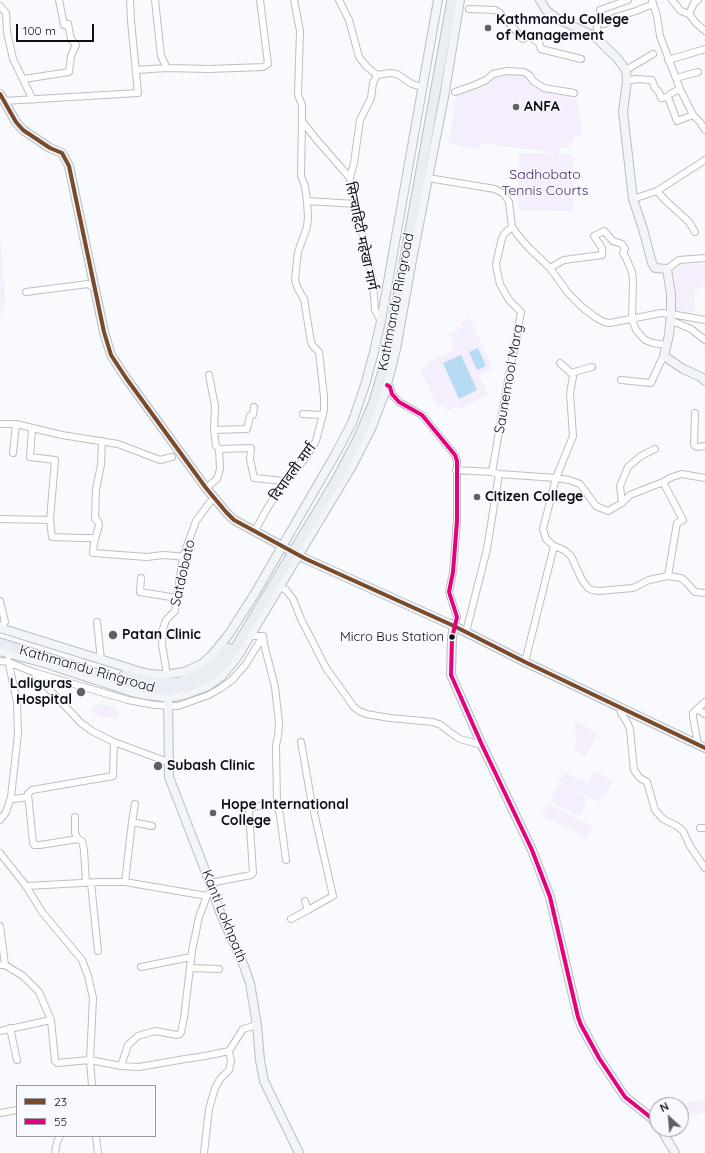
<!DOCTYPE html>
<meta charset="utf-8">
<style>
body{margin:0}
#map{position:relative;width:705px;height:1153px;overflow:hidden;background:#f8fafd;font-family:Quicksand,sans-serif}
canvas{display:block}
.legend{position:absolute;left:16px;top:1085px;width:140px;height:52px;box-sizing:border-box;background:#f7f9fe;border:1px solid #999ba2;margin:0;padding:5px 7px;list-style:none;font-size:12px;color:#0d0f17}
.legend li{display:flex;align-items:center;gap:8px;height:20px}
.legend b{width:20px;border:1px solid #999ba2}
.north{position:absolute;left:649px;top:1097px;width:40px;height:40px;box-sizing:border-box;background:#f7f9fe;border:1px solid #999ba2;border-radius:50%;rotate:334deg;font-size:11px;font-weight:700;line-height:16px;text-align:center;color:#0d0f17}
.north::after{content:'';display:block;margin:auto;width:14px;height:18px;background:#5f6168;clip-path:polygon(50% 0,100% 100%,50% 72%,0 100%)}
.scale{position:absolute;left:16px;top:24px;width:78px;height:18px;box-sizing:border-box;border:2px solid #0d0f17;border-top:0;padding-left:5px;font-size:12px;line-height:14px;white-space:nowrap;color:#0d0f17;-webkit-text-stroke:3px #f7f9fe;paint-order:stroke}
</style>
<div id="map">
<canvas width="705" height="1153"></canvas>
<ul class="legend">
<li><b style="height:5px;background:#7a4b2a"></b>23</li>
<li><b style="height:5px;background:#e5007d"></b>55</li>
</ul>
<div class="north">N</div>
<div class="scale">100 m</div>
</div>
<script>
const context = document.querySelector('canvas').getContext('2d');
context.lineJoin = 'round';
function fillPath(path, color) { context.fillStyle = color; context.fill(path, 'evenodd'); }
const shape = rows => new Path2D(rows.map(r => 'M' + r).join(''));
function stroke(path, color, width, dash) { context.strokeStyle = color; context.lineWidth = width; context.lineCap = dash ? 'butt' : 'round'; context.setLineDash(dash || []); context.stroke(path); }
function label(font, color, halo, rows, align = 'center') {
  context.font = font + ' Quicksand,"Noto Sans Devanagari",sans-serif'; context.lineWidth = 3; context.setLineDash([]); context.textBaseline = 'middle'; context.strokeStyle = halo; context.fillStyle = color; for (const [text, x, y, turn = 0] of rows) {
    context.save(); context.translate(x, y); context.rotate((+turn || 0) * Math.PI / 180); context.textAlign = isNaN(turn) ? turn : align; if (halo) context.strokeText(text, 0, 0); context.fillText(text, 0, 0); context.restore();
  }
}
fillPath(shape([
 [506,73,522,75,535,88,550,93,573,96,576,95,581,121,581,137,574,136,573,142,570,143,569,148,561,147,558,154,573,154,572,182,574,182,573,211,518,210,519,153,558,153,480,143,478,149,448,144,457,92,492,77],
 [0,234,5,293,5,304,0,316],
 [705,264,705,286,694,291,695,313,675,310,674,267,680,265],
 [470,318,493,368,479,375,488,395,460,409,458,406,447,412,444,404,438,407,420,370,427,367,426,363,456,349,449,334,463,327,461,323],
 [95,704,108,705,116,707,120,713,118,717,115,720,111,718,99,717,94,713,90,712,92,706],
 [576,721,598,733,586,756,574,750,577,739,574,725],
 [594,771,613,781,605,796,603,795,599,802,559,782,564,772,588,783],
 [559,783,584,796,586,798,586,803,580,816,550,801],
 [548,804,593,826,587,839,578,835,579,833,542,816],
 [704,1100,705,1101,705,1112,702,1113,681,1116,681,1105,670,1105,673,1104]
]), '#f5effd');
fillPath(shape([
 [478,348,486,366,477,370,469,352],
 [461,355,477,390,459,399,443,363]
]), '#b6dbf2');
const minor = shape([
 [155,0,161,56,167,68],
 [294,0,300,31,298,95,302,105,302,121,316,139,350,178,373,282,375,310,381,321],
 [339,0,349,20,359,57,367,67,377,75,390,73,397,74,412,84,422,87],
 [652,0,657,16,660,36,680,89,693,115,700,122,705,130],
 [672,0,681,11,689,14,696,23,705,31],
 [0,6,6,13,7,32,13,59,33,100],
 [469,9,495,10,500,13,523,39,529,36,539,43,541,49,581,59],
 [600,10,628,0],
 [689,14,694,3,698,0],
 [598,40,597,26,602,21,604,24,616,17,636,11,653,4],
 [668,60,705,49],
 [136,70,167,68,209,69,263,67,268,64,260,0],
 [626,70,653,54],
 [676,78,698,72],
 [24,79,69,72,71,56,76,45,71,39,68,24,64,25,59,0],
 [627,81,636,79,652,80,655,88,659,92,661,98,668,97,677,121,693,115],
 [455,92,475,85,486,80,493,74,507,71,524,72,529,75,533,81,544,88,574,93],
 [670,94,680,89],
 [4,101,138,93,131,21,130,0],
 [350,178,354,163,360,120,371,98,373,83,377,75],
 [428,178,495,189,504,194,509,202,512,227,521,239,529,248,550,268,568,293,582,307,595,317,604,322,610,323,661,313,671,314,705,320],
 [657,191,665,200,689,222,695,232],
 [633,199,657,191,705,160],
 [307,201,356,204],
 [550,268,564,260,602,255,602,248,594,236,604,231,613,241,622,244,625,249,623,253,626,258,632,272,633,281,632,319,636,330,645,340,653,343,666,345],
 [667,269,679,260,705,258],
 [26,292,88,284,94,288],
 [670,320,691,329,705,340],
 [560,363,571,373,573,377,570,393,573,436,556,478,543,529,546,539,554,546,564,550,571,556,582,580,588,588,592,590,599,591,633,588,649,580,668,576,681,578,685,581,695,592,705,593],
 [571,373,592,367],
 [621,380,651,383,660,363,664,356],
 [387,385,390,387,392,394,399,402,422,415,455,455,457,461,457,521,453,572,449,592,457,617,454,626],
 [695,413,694,444,695,446,698,447,705,446],
 [303,414,323,415],
 [0,424,16,424,62,435,118,444,160,460,172,457],
 [32,429,30,457,55,460,50,520],
 [214,430,247,429,250,416,253,415,254,407],
 [102,441,101,465,96,489,95,519,98,521,99,525,94,543,93,553,147,557,163,555,176,556,183,557],
 [219,449,251,448,250,459,254,478,284,481],
 [13,453,16,424],
 [456,470,492,472,499,474,556,478,569,480,580,484,596,506,608,511,622,503,630,495,663,482,672,477,682,474,705,478],
 [492,472,506,391,521,312,509,300,500,284,498,275,496,264,502,238,505,233,512,227],
 [663,482,683,520,677,523,668,576],
 [206,488,217,479,220,469,219,449,216,446,214,430,215,406,209,375],
 [622,503,620,486,628,467,641,456,655,449],
 [0,519,50,520,52,537,80,538,95,538],
 [255,531,264,514,284,481,288,479,307,456,316,441,324,410,324,397,319,352,313,346,311,342,304,299,298,289,295,280,296,269,298,252,307,227,308,217,307,201,305,186,301,176,302,121],
 [141,578,140,592,177,598],
 [280,587,286,590,293,599,301,619,326,668,354,707,359,711,366,714,390,718,433,722,441,725,451,733,460,739,482,745],
 [0,601,5,622,0,628],
 [97,622,101,660],
 [466,632,487,549,499,474],
 [250,636,263,636,264,644,275,687,279,723,278,736,276,745,277,804,280,815,286,860],
 [0,661,8,662,33,672,81,723,92,731,114,742,168,762],
 [525,662,554,546],
 [33,672,128,700,155,705,178,706,209,695,221,688,232,680,246,664,263,636],
 [167,675,162,644,163,629,166,620,175,611,183,557,196,521,210,502,215,498],
 [620,708,621,713,628,724,630,730,634,770,640,778,647,782,655,810,663,819,677,826,683,831,690,846,705,868],
 [697,709,705,714],
 [301,742,311,799,333,896,308,910],
 [698,744,693,717,693,713,705,702],
 [28,794,33,843,34,845,40,845,78,839],
 [11,797,15,799,27,797,28,794,32,790,113,776,114,742],
 [75,817,75,833,78,839,82,841,84,850,86,883],
 [0,820,6,812,11,797,18,734,17,702,8,660],
 [132,822,135,804],
 [700,828,705,828],
 [0,853,26,886,42,912,82,960,88,976,93,998,90,1060,121,1066,139,1067,185,1059,205,1056,229,1051],
 [125,882,132,822,152,826],
 [91,883,98,951],
 [210,883,251,875,253,873,249,811,252,807,277,804],
 [26,886,101,882,125,882,207,896],
 [291,919,308,910,305,901],
 [0,926,5,965],
 [0,965,5,965,23,976,39,992,51,1020,55,1061,57,1063,90,1060,92,1086],
 [141,967,191,957],
 [190,968,219,969],
 [10,1028,17,1060],
 [0,1031,51,1020],
 [121,1066,128,1045,138,1036,155,1031,177,1035,180,1034,181,1032,184,1018,192,951,199,917,207,896,212,890],
 [0,1113,17,1110],
 [96,1136,98,1153],
 [55,1153,57,1142,60,1136],
 [204,1153,209,1109,215,1088,220,1079,229,1070,231,1061,229,1051,243,1029,257,1025]
]);
const major = shape([
 [540,0,546,10,556,18,594,36,617,58,626,70,627,81,623,112,633,199,643,229,652,263,655,268,667,269,671,294,671,314,669,335,664,356,683,369,701,377,705,381],
 [0,94,16,122,23,130,50,148,62,153,69,166,104,332,111,355,126,378,206,488,226,512,234,520,306,559,454,626,525,662,705,748],
 [454,626,452,638,451,675,482,745,532,850,550,897,578,1017,581,1025,599,1058,625,1097,649,1116,657,1124],
 [0,628,138,671,149,674,163,675,184,672,202,664,212,655,229,634,254,595,335,455,352,423,365,385,374,352,381,321,438,0],
 [0,651,44,663,132,692,146,695,163,697,173,697,184,695,208,686,222,676,238,656,351,468,371,429,384,395,390,373,396,349,412,260,444,97,460,0],
 [168,692,169,777,210,883,220,912,244,966,250,983,257,1025,260,1060,264,1081,299,1153],
 [661,1129,675,1153]
]);
const highway = shape([
 [0,643,134,685,147,688,168,691,190,686,207,678,219,669,234,650,337,479,359,437,373,404,383,371,390,340,452,0],
 [124,675,137,679,154,682,167,683,180,682,193,677,204,671,217,661,228,648]
]);
stroke(minor, '#bcbfc4', 8);
stroke(major, '#b9bec5', 10);
stroke(highway, '#b9bec5', 11);
stroke(minor, '#fefeff', 6);
stroke(major, '#f2f5f8', 8);
stroke(highway, '#eaeef4', 9);
stroke(shape([
 [0,94,16,122,23,130,50,148,62,153,69,166,104,332,111,355,126,378,206,488,226,512,234,520,306,559,454,626,525,662,705,748]
]), '#7a4b2a', 4);
stroke(shape([
 [387,385,390,387,392,394,399,402,422,415,455,455,457,461,457,521,453,572,449,592,457,617,452,638,451,675,482,745,532,850,550,897,578,1017,581,1025,599,1058,625,1097,649,1116,657,1124]
]), '#e5007d', 4);
for (const [x, y, r, color] of [
 [488,28,4,"#5f6168"],
 [516,107,4,"#5f6168"],
 [477,497,4,"#5f6168"],
 [113,635,5,"#5f6168"],
 [452,637,3.5,"#0d0f17"],
 [81,692,5,"#5f6168"],
 [158,766,5,"#5f6168"],
 [213,813,4,"#5f6168"]
]) { const dot = new Path2D(); dot.arc(x, y, r, 0, 2 * Math.PI); context.fillStyle = color; context.fill(dot); stroke(dot, '#f7f9fe', 1.5); }
label('13px', '#0d0f17', '#f7f9fe', [
 ["Micro Bus Station",444,637]
], 'right');
label('bold 14px', '#0d0f17', '#f7f9fe', [
 ["Kathmandu College",496,20],
 ["of Management",496,36],
 ["ANFA",524,107],
 ["Citizen College",485,497],
 ["Patan Clinic",122,635],
 ["Laliguras",72,684,"right"],
 ["Hospital",72,700,"right"],
 ["Subash Clinic",167,766],
 ["Hope International",221,805],
 ["College",221,821]
], 'left');
label('14px', '#4a2961', '#f7f9fe', [
 ["Sadhobato",545,175],
 ["Tennis Courts",545,191]
]);
label('14px', '#0d0f17', '#f7f9fe', [
 ["सिन्चाहिटी महेखा मार्ग",361,236,78],
 ["Kathmandu Ringroad",396,302,-79],
 ["Saunemool Marg",509,379,-80],
 ["दिपावली मार्ग",293,472,-54],
 ["Satdobato",183,573,-77],
 ["Kathmandu Ringroad",87,669,16],
 ["Kanti Lokhpath",224,916,68]
]);
</script>
